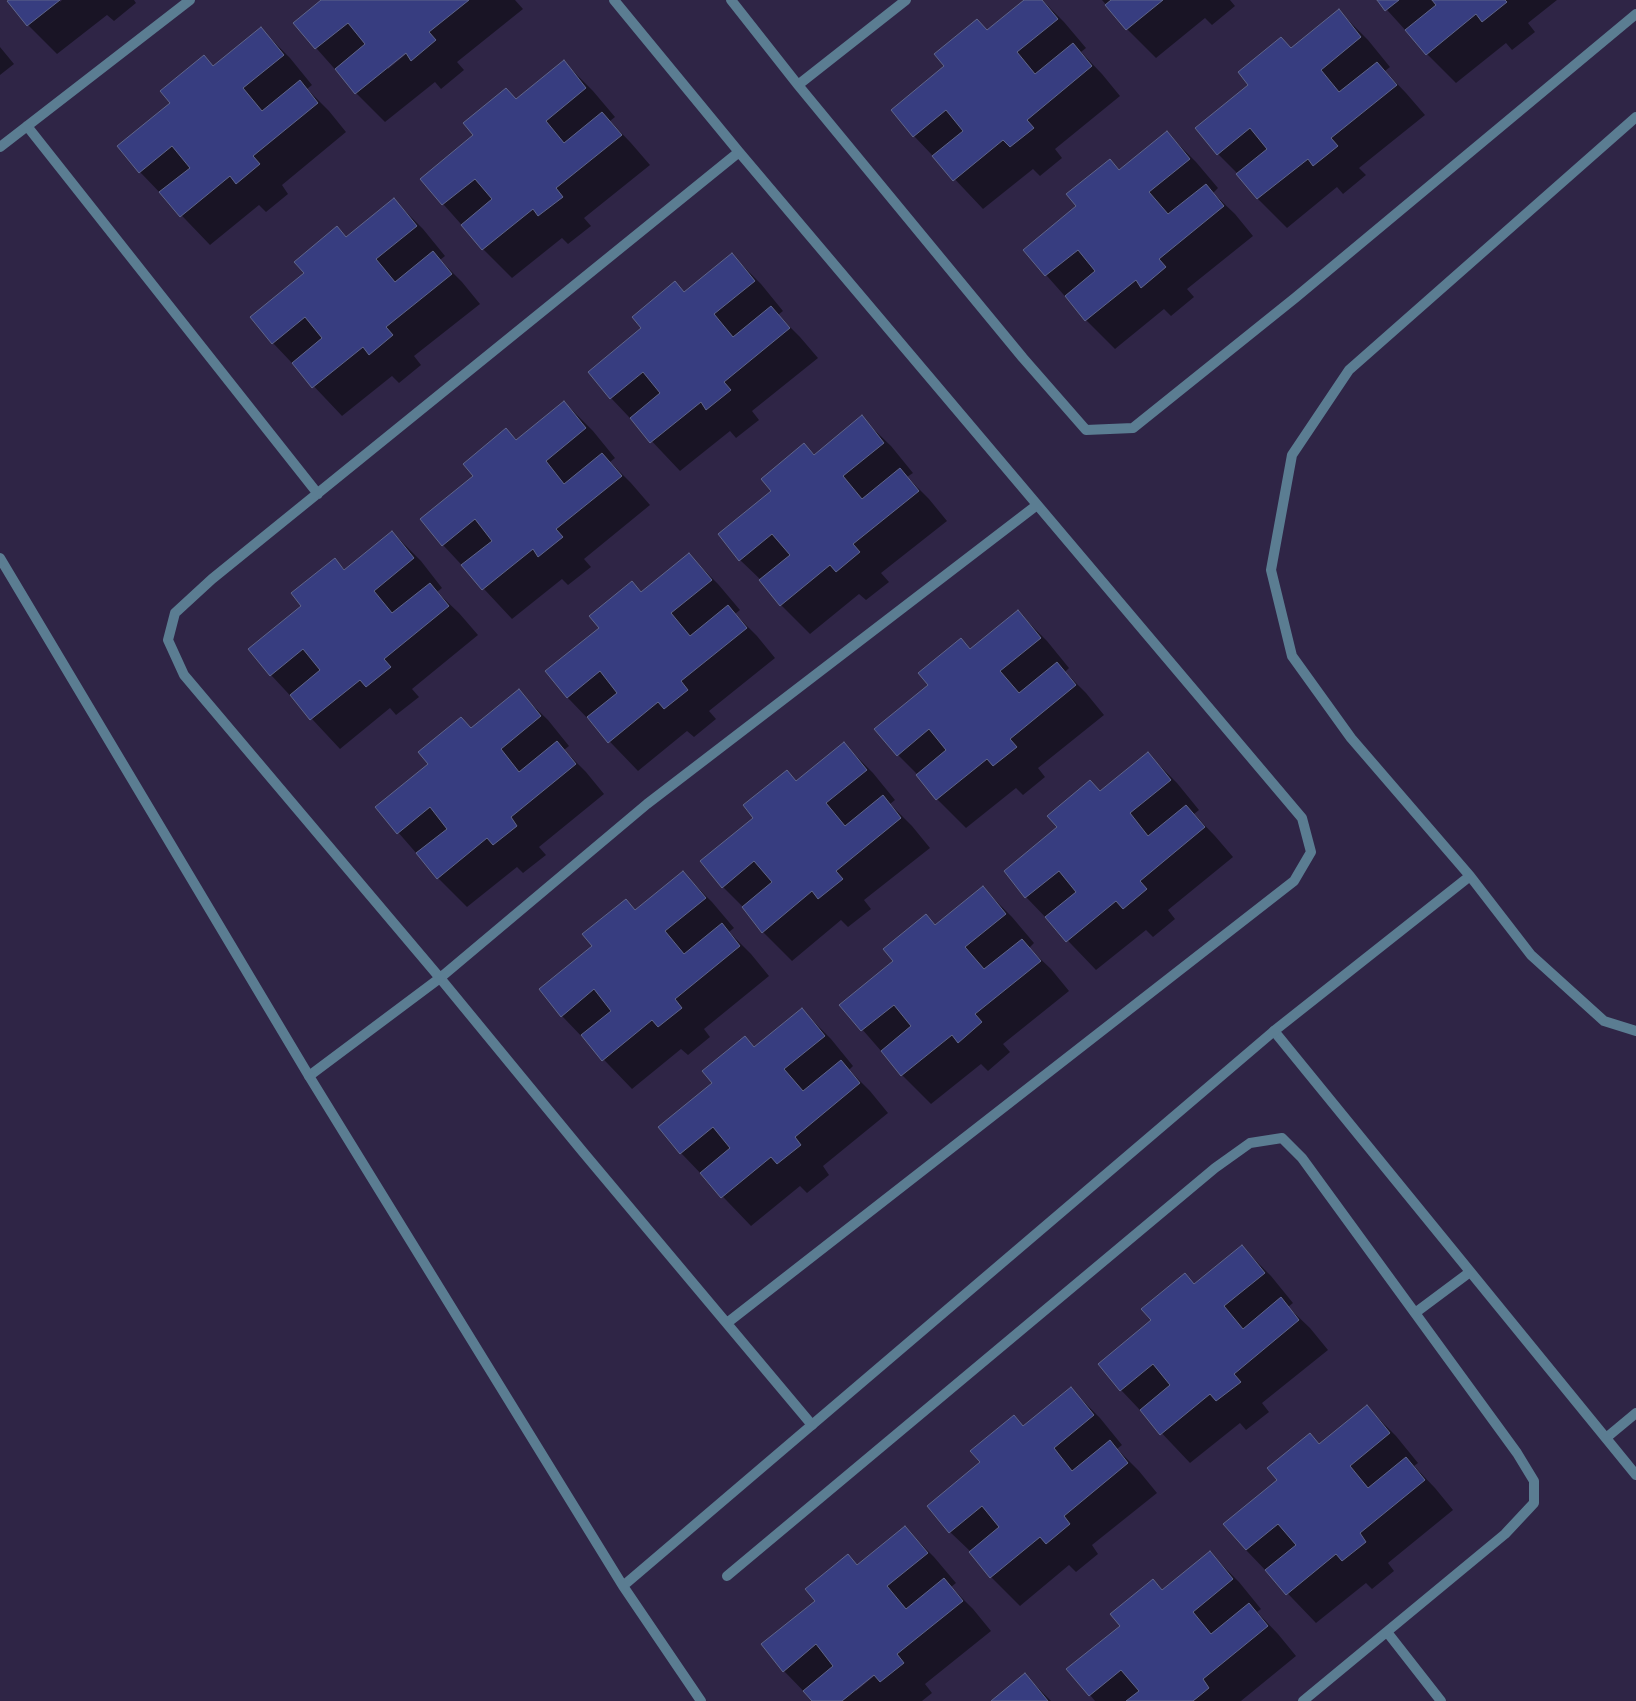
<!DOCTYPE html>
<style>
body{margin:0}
canvas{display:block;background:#2f2546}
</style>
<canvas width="1636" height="1701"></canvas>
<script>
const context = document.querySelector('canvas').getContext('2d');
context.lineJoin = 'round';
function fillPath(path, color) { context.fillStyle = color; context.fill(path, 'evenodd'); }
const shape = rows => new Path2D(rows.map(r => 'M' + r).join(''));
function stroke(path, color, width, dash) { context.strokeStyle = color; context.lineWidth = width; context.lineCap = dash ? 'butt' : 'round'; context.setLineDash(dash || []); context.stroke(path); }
fillPath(shape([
 [7,0,60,0,60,2,62,0,134,0,136,3,114,21,107,15,57,54,28,25],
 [323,0,515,0,523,9,457,62,464,70,441,89,435,82,385,122,356,93,294,23],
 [410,48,411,50,388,69,388,66],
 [1026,0,1042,0,1064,22,1086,48,1081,52,1102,74,1120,96,1055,149,1062,158,1040,176,1033,169,983,209,914,136,988,31],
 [1102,0,1230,0,1235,6,1212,25,1205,18,1156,58,1127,29],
 [1378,0,1557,0,1528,23,1535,32,1512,50,1506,43,1456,83,1427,54],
 [1339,11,1368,40,1390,67,1385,71,1406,93,1425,115,1359,168,1366,175,1343,194,1337,187,1287,228,1258,199,1238,174,1218,154,1292,49],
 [261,29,290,58,312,85,307,89,329,111,346,132,282,185,288,194,266,212,259,205,210,245,140,172,214,67],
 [0,47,14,64,0,75],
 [564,62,593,91,615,117,610,121,631,143,650,165,584,218,591,226,568,244,562,238,512,278,483,249,421,179],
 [1167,133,1196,162,1218,188,1213,193,1235,214,1253,236,1187,289,1194,297,1171,316,1164,309,1115,349,1086,320,1024,250,1078,206,1110,160,1120,171],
 [394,200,423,229,445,256,440,260,462,282,480,304,414,356,421,365,399,383,392,376,342,416,273,343,305,274,337,228,347,238],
 [732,255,761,284,783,311,778,315,800,337,818,358,752,411,759,420,736,438,730,431,680,471,611,398,685,293],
 [564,402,593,431,615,458,610,462,631,483,650,505,584,559,591,567,568,585,562,579,512,619,443,545,475,476,506,430,517,440],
 [861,417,891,446,913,473,907,477,929,499,947,521,881,573,889,582,866,600,859,594,810,634,781,605,762,581,740,560,773,491,804,445,815,455],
 [392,532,421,561,442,588,437,592,459,613,478,635,412,689,419,697,396,715,390,708,340,749,271,675,303,606,335,560,345,570],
 [689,555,718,584,740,610,735,614,757,636,775,658,709,711,716,719,694,737,687,731,638,771,568,698,547,671,600,628,632,582,642,593],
 [1018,612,1047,641,1069,668,1065,672,1086,693,1104,715,1038,768,1045,777,1023,795,1016,788,966,828,937,799,919,776,898,755,929,686,961,640,971,650],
 [518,691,548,720,569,746,564,750,586,772,604,794,539,847,546,855,523,873,517,867,467,907,438,878,376,807],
 [844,744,873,773,895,800,890,804,912,826,930,848,864,900,871,909,848,927,841,920,792,961,763,932,744,908,723,887,797,782],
 [1148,754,1177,783,1199,810,1194,814,1215,836,1233,857,1168,910,1175,919,1153,937,1146,930,1096,970,1026,897,1101,792],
 [683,873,712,902,734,928,729,932,751,954,769,976,704,1029,710,1037,688,1055,681,1049,632,1089,562,1016,594,946],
 [983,888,1012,917,1034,943,1029,948,1051,969,1069,991,1003,1044,1010,1052,988,1071,981,1064,931,1104,902,1075,841,1005,894,961,926,915,936,926],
 [802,1010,831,1039,853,1066,849,1070,870,1091,888,1113,823,1166,829,1175,807,1193,800,1186,751,1226,681,1153,713,1084,745,1038,755,1048],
 [1242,1247,1271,1276,1293,1303,1288,1307,1310,1328,1328,1350,1262,1403,1269,1412,1246,1430,1240,1423,1190,1463,1121,1390],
 [1071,1389,1100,1418,1122,1445,1117,1449,1139,1471,1157,1493,1092,1545,1098,1554,1076,1572,1069,1565,1020,1606,991,1577,971,1552,950,1532,1024,1427],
 [1367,1407,1396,1436,1418,1463,1414,1466,1435,1488,1453,1510,1388,1563,1394,1571,1372,1589,1366,1583,1316,1623,1246,1550,1278,1480,1310,1434,1320,1445],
 [905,1528,934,1557,956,1583,951,1587,973,1609,991,1631,925,1684,932,1693,922,1701,813,1701,784,1671,816,1601,848,1556,858,1566],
 [878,1670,879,1672,856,1691,856,1688],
 [1210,1553,1239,1582,1261,1609,1257,1612,1278,1634,1296,1656,1241,1701,1095,1701,1068,1669,1121,1626,1153,1580,1163,1591],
 [1025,1675,1051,1701,993,1701]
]), '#0007');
const building = shape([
 [9,0,60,0,27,26,7,1,9,0],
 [321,0,469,0,429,32,436,40,411,61,406,53,355,94,335,69,365,44,348,23,315,49,293,23,321,0],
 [1024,0,1042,0,1058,19,1017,52,1035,74,1073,43,1092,66,1027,120,1034,128,1010,147,1003,140,953,181,932,156,963,131,946,110,913,137,891,110,944,66,934,54,977,19,987,30,1024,0],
 [1111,0,1163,0,1126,30,1105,5,1111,0],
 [1377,0,1399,0,1385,11,1377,0],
 [1432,0,1505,0,1507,2,1482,22,1476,14,1426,55,1405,30,1436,5,1432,0],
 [1339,9,1361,37,1321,70,1339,92,1377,62,1397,85,1331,138,1338,146,1313,166,1308,159,1257,199,1236,174,1267,149,1250,128,1217,155,1195,128,1248,85,1238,72,1281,37,1291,48,1339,9],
 [261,27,284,55,243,88,262,111,300,80,318,103,253,156,260,164,236,184,230,176,180,217,159,192,190,168,172,146,139,173,117,146,170,103,160,91,204,55,213,66,261,27],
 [564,60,586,88,546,121,564,143,602,112,622,135,556,188,563,197,538,216,533,209,482,250,461,225,492,199,475,179,442,205,420,179,473,135,463,123,506,88,516,99,564,60],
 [1167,131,1190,159,1149,192,1168,214,1206,184,1224,206,1159,259,1166,267,1141,288,1136,280,1085,321,1065,296,1095,271,1078,250,1045,276,1023,250,1076,206,1066,194,1110,159,1119,170,1167,131],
 [394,198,417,226,376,259,395,282,433,251,452,274,386,327,393,335,369,355,363,347,312,388,292,363,322,338,305,317,272,344,250,317,304,273,294,262,337,226,346,237,394,198],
 [732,253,755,281,714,314,733,337,771,306,790,328,724,382,731,390,706,410,701,402,650,443,630,418,660,393,643,372,610,399,588,372,641,328,632,317,675,281,684,292,732,253],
 [564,401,586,428,546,461,564,484,602,453,622,476,556,529,563,537,538,557,533,549,482,590,461,565,492,541,475,519,442,546,420,519,473,476,463,464,506,428,516,440,564,401],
 [862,415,884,443,843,476,862,499,900,468,919,491,853,544,860,552,836,572,830,565,780,606,759,580,790,555,772,534,739,561,718,534,771,491,761,479,804,443,814,455,862,415],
 [392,531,414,558,374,591,392,613,430,583,449,606,384,659,391,667,366,687,360,680,310,720,290,695,320,670,303,649,270,676,248,649,301,606,291,593,335,558,344,570,392,531],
 [689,553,712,580,671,613,690,636,728,605,747,628,681,681,688,690,664,709,658,702,608,743,587,717,617,693,600,671,567,698,545,671,599,628,589,616,632,581,641,592,689,553],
 [1018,610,1041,638,1000,671,1019,693,1057,662,1076,685,1010,739,1017,747,993,766,987,759,936,800,916,775,946,750,929,729,897,756,874,729,928,685,918,673,961,638,970,649,1018,610],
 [519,689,541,716,501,749,519,772,557,741,576,764,511,817,517,826,493,845,487,838,437,879,416,853,447,829,430,807,397,834,375,807,428,764,418,752,461,717,471,728,519,689],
 [844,742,867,770,826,803,845,826,883,795,901,818,836,871,843,879,818,899,812,891,762,933,742,907,772,882,754,861,722,888,700,861,753,818,743,805,787,770,796,781,844,742],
 [1148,752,1171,780,1130,813,1148,836,1186,805,1205,827,1140,881,1147,889,1123,909,1116,901,1066,942,1045,917,1076,892,1059,871,1025,898,1004,871,1057,827,1047,816,1090,780,1100,791,1148,752],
 [683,871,706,898,665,931,684,954,722,923,740,946,675,999,682,1008,658,1027,652,1020,602,1061,581,1035,611,1011,594,989,561,1017,539,989,592,946,582,934,626,899,635,910,683,871],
 [983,886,1006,914,965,947,984,969,1022,939,1041,961,975,1014,982,1022,958,1043,952,1035,901,1076,881,1051,911,1026,894,1005,861,1031,839,1005,893,961,883,949,926,914,935,925,983,886],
 [802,1008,825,1036,784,1069,803,1091,841,1060,860,1083,795,1137,801,1145,777,1164,771,1157,721,1198,700,1173,730,1148,713,1127,680,1154,658,1127,712,1083,702,1071,745,1036,754,1047,802,1008],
 [1242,1245,1265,1273,1224,1306,1243,1329,1281,1297,1299,1320,1234,1374,1241,1382,1216,1401,1210,1394,1160,1435,1140,1410,1170,1385,1153,1364,1120,1391,1098,1364,1151,1320,1141,1309,1185,1273,1194,1284,1242,1245],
 [1071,1387,1094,1415,1054,1448,1072,1471,1110,1440,1128,1463,1064,1516,1070,1524,1046,1544,1040,1537,990,1578,969,1552,999,1527,982,1506,949,1533,927,1506,980,1462,970,1451,1014,1415,1023,1426,1071,1387],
 [1367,1405,1390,1433,1350,1466,1368,1488,1406,1457,1425,1480,1360,1533,1366,1542,1342,1561,1336,1554,1286,1595,1265,1570,1296,1545,1278,1524,1246,1550,1223,1524,1277,1480,1267,1468,1310,1433,1319,1444,1367,1405],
 [905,1526,928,1553,887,1586,906,1609,944,1578,963,1601,897,1654,904,1663,880,1682,874,1675,842,1701,812,1701,803,1691,833,1666,816,1644,783,1672,761,1644,815,1601,805,1589,848,1554,857,1565,905,1526],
 [1210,1551,1233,1579,1193,1612,1211,1634,1249,1603,1268,1626,1203,1679,1209,1688,1193,1701,1126,1701,1139,1691,1121,1670,1089,1696,1066,1669,1120,1626,1110,1614,1153,1579,1162,1590,1210,1551],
 [1025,1673,1048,1701,991,1701,1025,1673]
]);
fillPath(building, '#373d80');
stroke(building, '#5f658a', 1);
stroke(shape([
 [614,0,739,152,1302,818,1311,852,1294,881,727,1323],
 [731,0,798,85,1023,358,1086,430,1133,428,1295,298,1636,14],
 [798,85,906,0],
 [27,126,318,494],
 [0,147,190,0],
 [739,152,212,579,175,613,168,640,184,675,440,978,583,1152,812,1425],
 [1274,1031,1636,1475],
 [309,1076,440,978,647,804,1037,505],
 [1415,1313,1470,1272],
 [1606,1438,1636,1413],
 [727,1576,1215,1168,1250,1143,1282,1138,1302,1158,1517,1453,1534,1481,1534,1503,1505,1534,1303,1701],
 [1387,1632,1441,1701]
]), '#5b7d92', 10);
stroke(shape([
 [1636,117,1349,370,1292,455,1271,570,1292,656,1351,738,1470,876,1531,955,1604,1021,1636,1031],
 [0,558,309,1076,623,1586,701,1701],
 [623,1586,1274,1031,1470,876]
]), '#5b7d92', 10);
</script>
